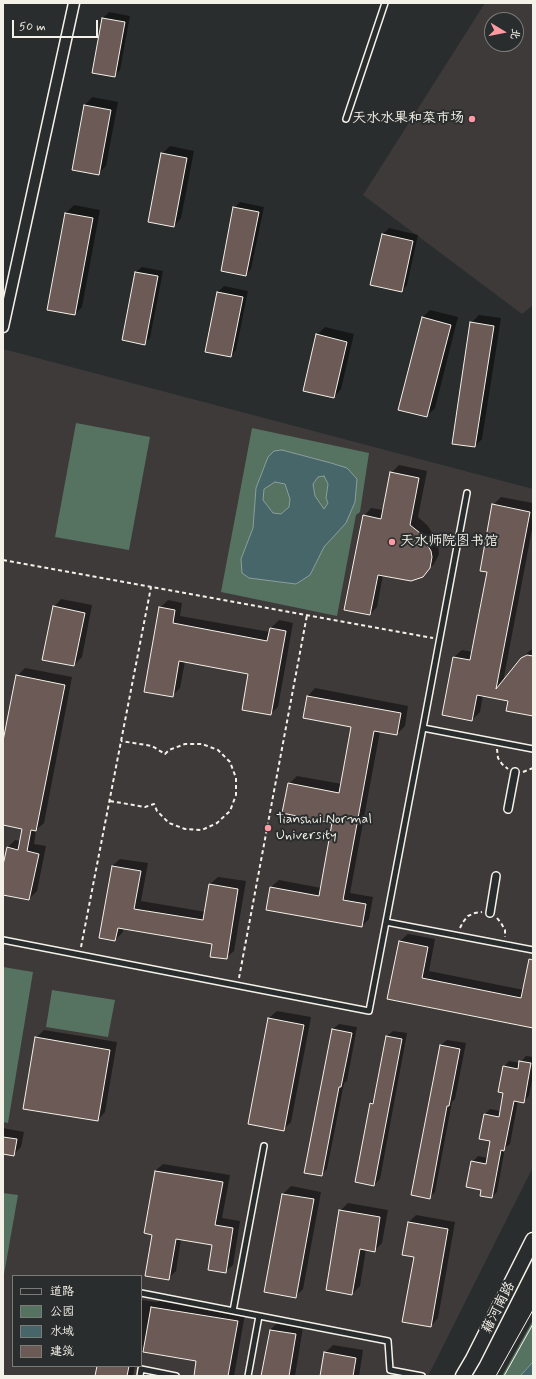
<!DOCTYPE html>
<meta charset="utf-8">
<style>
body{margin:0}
#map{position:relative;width:536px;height:1379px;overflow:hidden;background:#2a2d2e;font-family:Mynerve,"LXGW WenKai TC",sans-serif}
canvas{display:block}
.frame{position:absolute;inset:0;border:4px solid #f4f1e8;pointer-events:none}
.legend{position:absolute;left:12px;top:1275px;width:130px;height:92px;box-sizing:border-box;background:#2a2d2e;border:1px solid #7b7b78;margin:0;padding:5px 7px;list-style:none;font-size:12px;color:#f4f1e8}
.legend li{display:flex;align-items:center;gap:8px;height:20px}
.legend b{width:20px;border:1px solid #7b7b78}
.north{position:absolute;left:484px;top:12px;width:40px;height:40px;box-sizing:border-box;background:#2a2d2e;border:1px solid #7b7b78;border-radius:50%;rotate:100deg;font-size:11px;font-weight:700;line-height:16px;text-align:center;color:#f4f1e8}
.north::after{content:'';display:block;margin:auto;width:14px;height:18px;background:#ff9aa2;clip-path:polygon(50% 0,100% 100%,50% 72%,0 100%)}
.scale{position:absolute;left:12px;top:20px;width:86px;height:18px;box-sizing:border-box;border:2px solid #f4f1e8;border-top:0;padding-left:5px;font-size:12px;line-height:14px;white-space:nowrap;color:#f4f1e8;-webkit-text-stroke:3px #2a2d2e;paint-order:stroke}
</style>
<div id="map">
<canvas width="536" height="1379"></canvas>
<div class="frame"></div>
<ul class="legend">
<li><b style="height:5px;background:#2a2d2e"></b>道路</li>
<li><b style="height:11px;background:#567261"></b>公园</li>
<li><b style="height:11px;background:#476669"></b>水域</li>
<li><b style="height:11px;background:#6c5a56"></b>建筑</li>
</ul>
<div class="north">北</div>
<div class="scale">50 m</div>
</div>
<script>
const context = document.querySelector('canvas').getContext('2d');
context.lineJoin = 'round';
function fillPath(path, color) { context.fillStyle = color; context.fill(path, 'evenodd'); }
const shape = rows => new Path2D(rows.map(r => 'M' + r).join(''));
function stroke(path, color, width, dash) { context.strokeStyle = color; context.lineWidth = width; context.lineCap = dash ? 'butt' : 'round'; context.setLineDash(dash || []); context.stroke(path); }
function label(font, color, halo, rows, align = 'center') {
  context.font = font + ' Mynerve,"LXGW WenKai TC",sans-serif'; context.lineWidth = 4; context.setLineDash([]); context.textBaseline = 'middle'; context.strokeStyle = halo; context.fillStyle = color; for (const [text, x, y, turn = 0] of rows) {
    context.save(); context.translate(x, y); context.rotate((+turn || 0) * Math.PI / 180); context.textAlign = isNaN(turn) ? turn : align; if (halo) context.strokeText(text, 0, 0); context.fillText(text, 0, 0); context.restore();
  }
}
fillPath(shape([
 [485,3,533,3,533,305,522,314,363,195],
 [492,20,516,20,516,44,492,44],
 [3,349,533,489,533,1167,428,1376,3,1376],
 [13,1276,141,1276,141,1366,13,1366]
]), '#3e3a3a');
fillPath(shape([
 [76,423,150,437,129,550,55,537],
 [252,428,369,453,360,512,356,515,337,616,221,592],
 [3,967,33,972,8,1123,3,1122],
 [52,990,115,1000,108,1037,46,1027],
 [3,1193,18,1195,3,1280],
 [533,1320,533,1362,520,1376,502,1376]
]), '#567261');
const water = shape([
 [282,450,331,463,347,468,357,479,355,502,346,523,324,547,310,575,296,584,249,578,242,573,241,559,253,528,256,488,268,457,274,451,282,450],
 [324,476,328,484,326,498,328,503,324,509,315,496,313,484,318,477,324,476],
 [275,482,285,484,290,499,289,507,281,514,273,513,263,500,264,489,275,482],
 [533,1362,533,1376,520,1376,533,1362]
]);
fillPath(water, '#476669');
stroke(water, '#8c9e9c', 1);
fillPath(shape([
 [109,12,130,16,120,70,114,76,93,72,103,18],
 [92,97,118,102,106,166,98,174,85,105],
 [170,146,194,151,181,218,174,226,162,154],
 [240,202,264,207,251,269,246,275,234,208],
 [74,205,100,210,82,307,75,314,48,309,66,213],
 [389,228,418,235,407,285,401,291,371,284,383,234],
 [142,267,163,271,150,338,145,343,136,272],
 [224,286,248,291,236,350,231,356,207,351,218,292],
 [430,310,458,317,435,408,427,416,422,318],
 [479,315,501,318,482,439,475,446,471,323],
 [325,327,354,334,341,389,334,397,317,335],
 [399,465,427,471,418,517,428,526,438,543,439,554,434,564,422,576,383,575,377,607,370,614,364,516,371,508,383,510,391,473],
 [501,497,533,503,533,524,503,682,521,659,529,651,533,649,533,715,509,700,483,695,480,712,472,720,454,657,462,650,473,652,488,571,493,505],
 [61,599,92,605,82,657,74,665,54,607],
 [168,600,182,603,180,616,270,632,271,628,279,620,293,623,278,707,270,714,249,673,185,661,180,688,172,696,160,608],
 [25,668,72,677,44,823,36,830,34,844,46,846,37,891,29,899,3,894,3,870,7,848,15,840,20,841,23,828,3,824,3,747,17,676],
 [315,688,408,706,405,726,397,734,380,731,350,893,373,897,369,919,362,926,271,887,279,880,321,888,333,822,289,784,297,776,342,784,352,726,304,718,308,696],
 [120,859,148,863,141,901,206,912,210,884,218,877,246,881,234,951,226,958,214,943,123,928,123,932,115,940,112,866],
 [408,934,435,939,429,971,524,990,533,962,533,1027,389,998,400,941],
 [277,1011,311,1017,291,1122,283,1130,269,1018],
 [339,1024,357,1027,347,1081,344,1083,327,1169,321,1175,333,1029],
 [44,1030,117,1042,105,1112,98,1120,36,1038],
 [393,1031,407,1033,380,1179,374,1185,371,1103,375,1099,387,1036],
 [447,1040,466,1043,455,1099,452,1102,435,1192,429,1198,441,1045],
 [526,1056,533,1057,533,1075,529,1096,523,1102,518,1101,510,1144,505,1148,497,1192,491,1197,482,1189,472,1162,478,1156,488,1158,492,1141,485,1114,490,1109,501,1111,504,1092,504,1067,509,1061,520,1063],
 [3,1128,24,1132,21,1147,13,1155,3,1153],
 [163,1164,230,1175,222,1218,240,1221,233,1265,225,1272,213,1244,181,1239,176,1271,168,1279,154,1234,145,1232,155,1171],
 [291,1186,321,1192,303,1289,295,1297,265,1291,283,1194],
 [348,1203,388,1210,382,1243,374,1251,366,1249,360,1286,352,1294,340,1211],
 [416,1215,455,1222,438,1318,431,1326,408,1223],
 [141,1300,157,1302,160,1300,245,1314,234,1376,195,1376,198,1361,141,1351],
 [278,1322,303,1327,295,1376,263,1376,270,1330],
 [333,1345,363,1350,359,1376,321,1376,325,1353],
 [98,1366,135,1366,133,1376,96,1376]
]), '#0007');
const building = shape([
 [102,18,125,22,115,77,92,73,102,18],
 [84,105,111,110,99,175,72,170,84,105],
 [161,153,187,158,174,227,148,222,161,153],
 [233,207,259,212,246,276,221,271,233,207],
 [65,213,93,218,75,315,47,310,65,213],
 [382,234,413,241,402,292,370,285,382,234],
 [135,272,158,276,145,345,122,340,135,272],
 [217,292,243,297,231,357,205,352,217,292],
 [422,317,451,325,427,417,398,410,422,317],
 [470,322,494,326,475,447,452,444,470,322],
 [316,334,347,342,334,398,303,391,316,334],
 [390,472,419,478,410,525,420,533,431,551,432,557,430,568,423,577,411,581,378,575,370,615,344,610,363,515,381,519,390,472],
 [492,504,530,512,496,689,521,658,527,655,533,656,533,716,506,711,508,701,477,695,472,721,442,715,453,657,470,660,487,572,480,571,492,504],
 [53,606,85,613,74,666,42,660,53,606],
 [159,607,175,610,173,623,267,641,270,628,286,631,271,715,242,710,248,674,179,661,173,697,144,692,159,607],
 [16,675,65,685,36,831,31,830,27,851,39,854,29,900,3,895,3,865,7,847,18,850,22,829,3,825,3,741,16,675],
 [307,696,401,713,397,735,374,731,343,900,366,904,362,927,266,910,270,887,319,896,332,823,282,813,288,783,339,793,351,727,303,718,307,696],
 [112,866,141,871,134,909,203,920,209,884,238,889,227,959,210,957,212,944,118,928,115,941,99,938,112,866],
 [399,941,428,947,422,978,521,998,529,959,533,960,533,1028,387,999,399,941],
 [268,1018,304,1025,284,1131,248,1124,268,1018],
 [332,1029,352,1033,341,1087,339,1087,322,1176,304,1173,332,1029],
 [386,1036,402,1039,374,1186,355,1182,370,1103,373,1104,386,1036],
 [35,1037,110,1050,98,1121,23,1109,35,1037],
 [440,1045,460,1049,449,1106,447,1106,430,1199,411,1195,440,1045],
 [519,1061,531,1063,524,1103,514,1101,504,1151,501,1150,492,1198,480,1196,481,1190,466,1187,471,1161,486,1164,490,1141,479,1139,484,1114,499,1117,503,1093,498,1092,503,1066,518,1069,519,1061],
 [3,1137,17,1139,14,1156,3,1154,3,1137],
 [155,1171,223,1182,215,1225,233,1228,226,1273,208,1270,212,1245,176,1239,169,1280,145,1276,152,1235,144,1233,155,1171],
 [282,1194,314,1199,296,1298,264,1292,282,1194],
 [339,1210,380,1217,375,1252,360,1249,352,1295,326,1290,339,1210],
 [408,1222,448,1229,431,1327,402,1322,414,1257,402,1255,408,1222],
 [151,1307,238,1321,228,1376,194,1376,196,1361,143,1352,151,1307],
 [270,1330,296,1334,289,1376,261,1376,270,1330],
 [324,1352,356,1358,353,1376,320,1376,324,1352],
 [97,1366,129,1366,127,1376,95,1376,97,1366]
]);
fillPath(building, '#6c5a56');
stroke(building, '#f4f1e8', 1);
const service = shape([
 [346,119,385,3],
 [423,728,467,493],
 [533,749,423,728,386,922,533,950],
 [3,940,369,1011,386,922],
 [141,1293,388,1341,390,1370,422,1376],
 [233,1311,264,1146],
 [140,1376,141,1369,176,1376],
 [248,1376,259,1316]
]);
const pedestrian = shape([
 [508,809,515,772],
 [490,913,496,876]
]);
const minor = shape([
 [3,327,74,3]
]);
const secondary = shape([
 [463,1376,473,1359,533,1240]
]);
stroke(service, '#f4f1e8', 8);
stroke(pedestrian, '#f4f1e8', 10);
stroke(minor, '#f4f1e8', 13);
stroke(secondary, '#f4f1e8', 17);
stroke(shape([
 [3,560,433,638],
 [497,749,498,758,502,764,508,769],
 [523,772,533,768],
 [110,801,145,807,154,804,157,811,169,823,185,829,202,830,217,823,230,811,236,795,236,778,230,762,218,750,202,744,185,744,169,750,165,754,152,746,121,741],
 [497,918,501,923,505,930,505,937],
 [460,928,463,922,468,916,475,913,482,912],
 [81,947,151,587],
 [239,978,307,615]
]), '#f4f1e8', 2, [4, 3]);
stroke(service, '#2a2d2e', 5);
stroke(pedestrian, '#2a2d2e', 7);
stroke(minor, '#2a2d2e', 10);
stroke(secondary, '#2a2d2e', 14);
stroke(shape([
 [496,1376,533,1310],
 [504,1376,533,1324]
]), '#f4f1e8', 1);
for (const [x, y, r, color] of [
 [472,119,4,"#ff9aa2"],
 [392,542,4,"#ff9aa2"],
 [268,828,4,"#ff9aa2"]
]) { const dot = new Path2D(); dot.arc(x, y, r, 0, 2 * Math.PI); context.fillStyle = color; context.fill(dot); stroke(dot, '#2a2d2e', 1.5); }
label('14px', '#f4f1e8', '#2a2d2e', [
 ["天水水果和菜市场",464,119,"right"],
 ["天水师院图书馆",400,542],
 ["Tianshui Normal",276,820],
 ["University",276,836]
], 'left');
label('14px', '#f4f1e8', '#2a2d2e', [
 ["藉河南路",499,1308,-63]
]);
</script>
